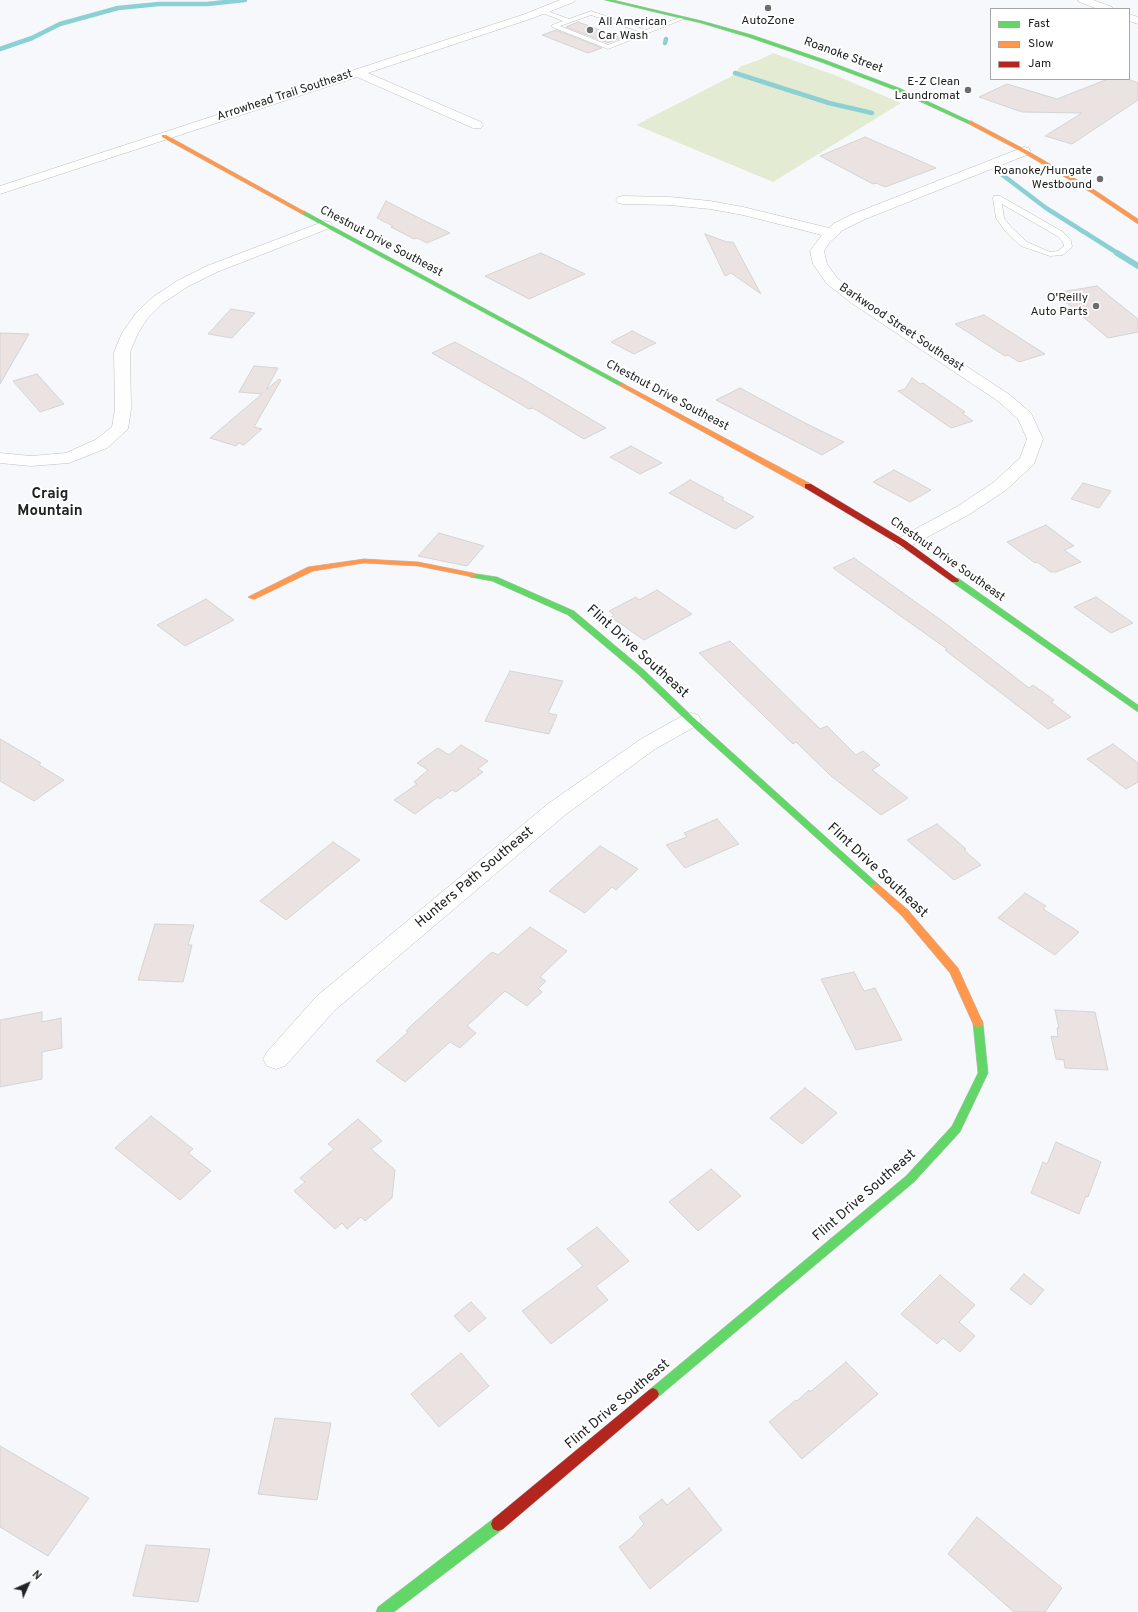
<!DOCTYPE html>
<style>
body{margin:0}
#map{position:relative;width:1138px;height:1612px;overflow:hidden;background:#f7f8fb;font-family:Overpass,sans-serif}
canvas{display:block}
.legend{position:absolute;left:990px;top:8px;width:140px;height:72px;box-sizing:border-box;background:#fff;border:1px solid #a6a7a7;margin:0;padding:5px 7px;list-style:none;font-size:12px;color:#212223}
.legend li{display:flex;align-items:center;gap:8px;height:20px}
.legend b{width:20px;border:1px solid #a6a7a7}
.north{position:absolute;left:8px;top:1564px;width:40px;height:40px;-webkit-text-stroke:3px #fff;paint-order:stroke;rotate:45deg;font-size:11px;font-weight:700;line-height:16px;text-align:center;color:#212223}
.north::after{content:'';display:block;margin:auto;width:14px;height:18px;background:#212223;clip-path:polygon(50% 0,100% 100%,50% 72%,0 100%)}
</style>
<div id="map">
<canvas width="1138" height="1612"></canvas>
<ul class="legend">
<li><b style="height:5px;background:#63d668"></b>Fast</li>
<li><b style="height:5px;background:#ff974d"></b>Slow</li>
<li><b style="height:5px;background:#b3261e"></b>Jam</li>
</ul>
<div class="north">N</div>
</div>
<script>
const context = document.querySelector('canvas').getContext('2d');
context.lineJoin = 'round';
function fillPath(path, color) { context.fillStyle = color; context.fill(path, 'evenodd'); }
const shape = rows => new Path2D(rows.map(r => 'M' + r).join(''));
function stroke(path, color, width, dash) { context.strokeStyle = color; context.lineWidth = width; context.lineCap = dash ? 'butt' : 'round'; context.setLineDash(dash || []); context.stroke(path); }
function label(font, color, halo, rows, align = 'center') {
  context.font = font + ' Overpass,sans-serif'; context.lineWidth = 4; context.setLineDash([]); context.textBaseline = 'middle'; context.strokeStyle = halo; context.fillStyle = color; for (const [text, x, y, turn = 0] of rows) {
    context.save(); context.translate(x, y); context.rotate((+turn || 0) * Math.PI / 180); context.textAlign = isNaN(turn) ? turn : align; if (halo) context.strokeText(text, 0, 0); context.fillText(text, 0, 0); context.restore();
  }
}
fillPath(shape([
 [773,53,837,76,901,103,773,182,636,125,732,76,741,66,759,60]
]), '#e3ebd3');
stroke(shape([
 [665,43,666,39],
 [0,49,32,38,60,24,118,8,159,4,207,4,245,0],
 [735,73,829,103,872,113],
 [996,170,1046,208,1119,254]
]), '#8bd0d4', 4.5);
stroke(shape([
 [1117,253,1138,266]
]), '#8bd0d4', 6);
const building = shape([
 [578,22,621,38,608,43,566,27,578,22],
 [556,30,602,48,588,53,542,35,556,30],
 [1108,79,1128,79,1138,83,1138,100,1072,144,1045,136,1082,113,1022,112,979,97,1007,84,1057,99,1108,79],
 [865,137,909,156,936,168,885,187,876,183,873,184,820,156,865,137],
 [386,201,417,217,450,233,427,243,417,238,414,239,391,227,393,226,377,218,386,201],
 [705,234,727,242,733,242,761,294,731,273,725,276,705,234],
 [541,253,585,274,529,299,485,276,541,253],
 [1097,286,1138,319,1138,332,1108,338,1055,293,1097,286],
 [231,309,255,313,232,338,208,334,231,309],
 [984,315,1045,354,1019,362,1008,355,1005,356,955,324,984,315],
 [632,331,656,343,634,354,611,342,632,331],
 [0,333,29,334,0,384,0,333],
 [455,342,523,379,606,428,584,439,533,408,529,409,432,353,455,342],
 [254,366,278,368,266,390,279,379,281,380,254,427,262,429,244,445,239,443,236,446,210,438,262,394,239,392,254,366],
 [37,374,64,404,40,412,13,381,37,374],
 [912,378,920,384,923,383,965,412,962,413,973,421,951,428,898,391,905,389,912,378],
 [740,388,805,423,844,442,822,455,716,400,740,388],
 [631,446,662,463,640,474,610,457,631,446],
 [894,470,931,490,910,502,873,482,894,470],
 [690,480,724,498,722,500,754,517,735,529,669,493,690,480],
 [1083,483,1111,491,1099,508,1071,499,1083,483],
 [1046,525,1074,546,1064,550,1081,562,1056,572,1051,572,1037,562,1035,563,1007,542,1046,525],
 [439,533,484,546,467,566,418,556,439,533],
 [854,558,945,623,1029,688,1033,685,1054,700,1051,702,1071,717,1048,729,945,650,947,649,833,568,854,558],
 [657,590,692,614,644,640,611,617,614,615,609,611,636,597,639,600,657,590],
 [1096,597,1133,623,1111,633,1074,607,1096,597],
 [206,599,234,620,185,646,157,625,206,599],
 [730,641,820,729,827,726,856,755,863,751,880,765,872,770,908,798,881,815,831,776,796,742,793,744,699,653,730,641],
 [510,671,563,681,548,713,557,715,549,734,485,721,510,671],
 [0,739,41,763,39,765,64,780,34,801,0,781,0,739],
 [1113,744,1138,763,1138,782,1126,789,1087,759,1113,744],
 [461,745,488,761,478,769,483,772,456,792,452,790,440,799,438,797,415,814,394,800,417,784,414,782,428,770,417,763,438,748,449,755,461,745],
 [717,819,739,844,685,868,666,845,687,837,684,833,717,819],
 [937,824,966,849,964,850,981,865,954,880,907,840,937,824],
 [333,842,360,860,286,920,260,901,333,842],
 [600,846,638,869,616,890,612,887,585,913,549,891,600,846],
 [1025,893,1046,906,1043,909,1079,932,1055,955,998,918,1025,893],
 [155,924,194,925,188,945,192,945,183,982,138,980,155,924],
 [530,927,567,951,540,977,546,981,538,989,542,992,527,1006,505,991,467,1026,476,1033,460,1048,450,1042,405,1082,376,1061,408,1032,406,1031,413,1024,492,952,498,955,530,927],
 [854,972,864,991,875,988,902,1040,856,1050,821,979,854,972],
 [1055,1010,1095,1012,1108,1070,1065,1068,1064,1060,1056,1059,1051,1036,1058,1037,1057,1028,1059,1028,1055,1010],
 [42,1012,42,1022,61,1018,62,1048,42,1052,42,1079,0,1087,0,1020,42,1012],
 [805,1088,837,1113,802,1144,770,1118,805,1088],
 [151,1116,193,1149,188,1153,211,1171,180,1200,115,1148,151,1116],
 [358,1119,382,1141,371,1149,395,1170,392,1198,365,1221,361,1217,347,1229,342,1223,335,1229,294,1191,305,1182,300,1178,334,1149,328,1144,358,1119],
 [1056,1142,1101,1162,1088,1197,1086,1196,1079,1214,1031,1193,1043,1162,1047,1164,1056,1142],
 [711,1169,741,1196,698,1231,669,1202,711,1169],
 [597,1227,629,1261,596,1286,608,1300,551,1344,522,1311,583,1266,567,1249,597,1227],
 [1024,1274,1044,1290,1031,1305,1010,1289,1024,1274],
 [940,1275,975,1305,959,1322,975,1336,960,1352,943,1338,937,1344,901,1314,940,1275],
 [471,1302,486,1318,469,1332,454,1316,471,1302],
 [461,1353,489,1386,439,1427,411,1394,461,1353],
 [846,1362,878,1394,802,1459,769,1422,796,1400,797,1401,809,1390,810,1392,846,1362],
 [275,1418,331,1423,317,1500,258,1494,275,1418],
 [0,1446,89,1498,48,1556,0,1527,0,1446],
 [689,1488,722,1530,650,1589,619,1547,632,1537,644,1524,639,1517,662,1499,667,1505,689,1488],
 [977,1517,1062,1588,1045,1612,1014,1612,948,1554,977,1517],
 [146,1545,210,1549,198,1602,133,1596,146,1545]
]);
fillPath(building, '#ebe2e2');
stroke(building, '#d4d4d4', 1);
const lane = shape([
 [542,9,569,19,591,11,646,30,681,17,686,18,608,49,552,27,552,25,563,21,540,12,539,11,542,9],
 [591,15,641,32,608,45,560,26,591,15],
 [994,196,1000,196,1063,232,1071,241,1072,247,1063,255,1050,256,1021,246,1005,231,996,218,993,198,994,196],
 [1002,204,1057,236,1063,242,1064,246,1058,251,1050,252,1027,242,1011,227,1004,218,1002,204]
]);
const street = shape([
 [560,0,575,0,574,2,533,18,368,73,481,122,483,125,481,128,473,128,357,77,0,194,0,186,525,14,560,0],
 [1078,0,1093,0,1112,7,1114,9,1098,9,1079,2,1078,0],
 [1129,14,1138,17,1138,24,1129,21,1129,14],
 [1024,147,1029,148,1030,151,1029,154,863,220,843,230,829,243,824,251,827,264,837,278,863,298,1010,395,1031,413,1043,439,1034,464,1006,490,970,514,909,547,903,549,897,547,894,543,897,539,958,506,994,482,1020,458,1027,439,1018,419,998,401,853,304,827,284,813,264,810,251,822,235,743,215,710,209,670,205,623,204,618,203,616,200,618,197,623,196,670,197,710,201,743,207,829,228,833,224,853,214,1024,147],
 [325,221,330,222,332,225,330,228,217,272,187,287,163,303,147,319,138,333,130,352,131,409,128,429,107,448,69,463,31,466,0,463,0,453,31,456,66,453,95,440,112,427,115,409,114,352,122,333,136,313,153,297,177,281,207,266,325,221],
 [691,713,698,715,701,720,698,725,655,749,565,815,335,1010,285,1066,276,1069,267,1066,263,1059,267,1052,317,996,549,803,641,739,684,715,691,713]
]);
const fast = shape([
 [605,0,613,0,702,21,752,35,825,60,899,88,974,123,969,124,895,90,821,62,748,37,701,23,605,0],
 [304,211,624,384,625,385,624,386,620,386,302,214,302,212,304,211],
 [470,573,497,577,574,611,644,670,694,718,879,885,881,887,879,889,873,889,688,722,638,674,568,615,492,581,470,577,469,575,470,573],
 [952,578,958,578,1138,705,1138,712,952,582,951,580,952,578],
 [978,1019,982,1020,983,1023,988,1073,960,1132,914,1182,657,1398,653,1400,649,1398,647,1394,649,1390,906,1176,952,1126,978,1073,973,1023,974,1020,978,1019],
 [498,1517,503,1519,505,1524,503,1529,394,1612,376,1612,378,1607,493,1519,498,1517]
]);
const slow = shape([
 [971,121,1026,150,1096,191,1138,219,1138,224,1092,193,1022,152,969,124,968,123,971,121],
 [162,135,166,135,307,213,302,214,162,137,162,135],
 [622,383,811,484,812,486,811,488,805,488,620,386,620,384,622,383],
 [364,559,418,562,473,573,477,575,473,577,418,566,364,563,313,571,255,599,252,599,248,597,308,567,364,559],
 [876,883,879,885,908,910,958,968,983,1023,982,1026,978,1027,974,1026,950,973,902,916,873,889,871,887,873,885,876,883]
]);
const jam = shape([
 [805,484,811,484,906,541,959,580,958,582,952,582,900,545,805,488,805,484],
 [653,1388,657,1390,659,1394,657,1398,503,1529,498,1531,493,1529,491,1524,493,1519,649,1390,653,1388]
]);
stroke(lane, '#bfbfc1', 1);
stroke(street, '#bfbfc1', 1);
stroke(fast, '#bfbfc1', 1);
stroke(slow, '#bfbfc1', 1);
stroke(jam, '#bfbfc1', 1);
fillPath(lane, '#fefefe');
fillPath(street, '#fefefe');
fillPath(fast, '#63d668');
fillPath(slow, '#ff974d');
fillPath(jam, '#b3261e');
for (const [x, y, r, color] of [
 [768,8,4,"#6c6d6f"],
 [590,30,4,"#6c6d6f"],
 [968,90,4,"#6c6d6f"],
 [1100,179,4,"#6c6d6f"],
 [1096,306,4,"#6c6d6f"]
]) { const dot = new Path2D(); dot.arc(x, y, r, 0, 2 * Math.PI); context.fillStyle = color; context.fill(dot); stroke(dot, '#fff', 1.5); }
label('12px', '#212223', '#fff', [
 ["AutoZone",768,22,"center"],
 ["All American",598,23,"left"],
 ["Car Wash",598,37,"left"],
 ["E-Z Clean",960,83],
 ["Laundromat",960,97],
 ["Roanoke/Hungate",1092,172],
 ["Westbound",1092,186],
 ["O'Reilly",1088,299],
 ["Auto Parts",1088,313]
], 'right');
label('12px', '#212223', '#fff', [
 ["Roanoke Street",843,56,20],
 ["Arrowhead Trail Southeast",285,96,-18],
 ["Chestnut Drive Southeast",381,242,28],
 ["Barkwood Street Southeast",901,328,34],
 ["Chestnut Drive Southeast",667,396,28],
 ["Chestnut Drive Southeast",947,560,35]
]);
label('14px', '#212223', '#fff', [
 ["Flint Drive Southeast",637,652,42],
 ["Flint Drive Southeast",877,871,43],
 ["Hunters Path Southeast",475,878,-40],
 ["Flint Drive Southeast",865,1196,-41],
 ["Flint Drive Southeast",618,1405,-40]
]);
label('bold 15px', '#212223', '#fff', [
 ["Craig",50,495],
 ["Mountain",50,512]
]);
</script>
